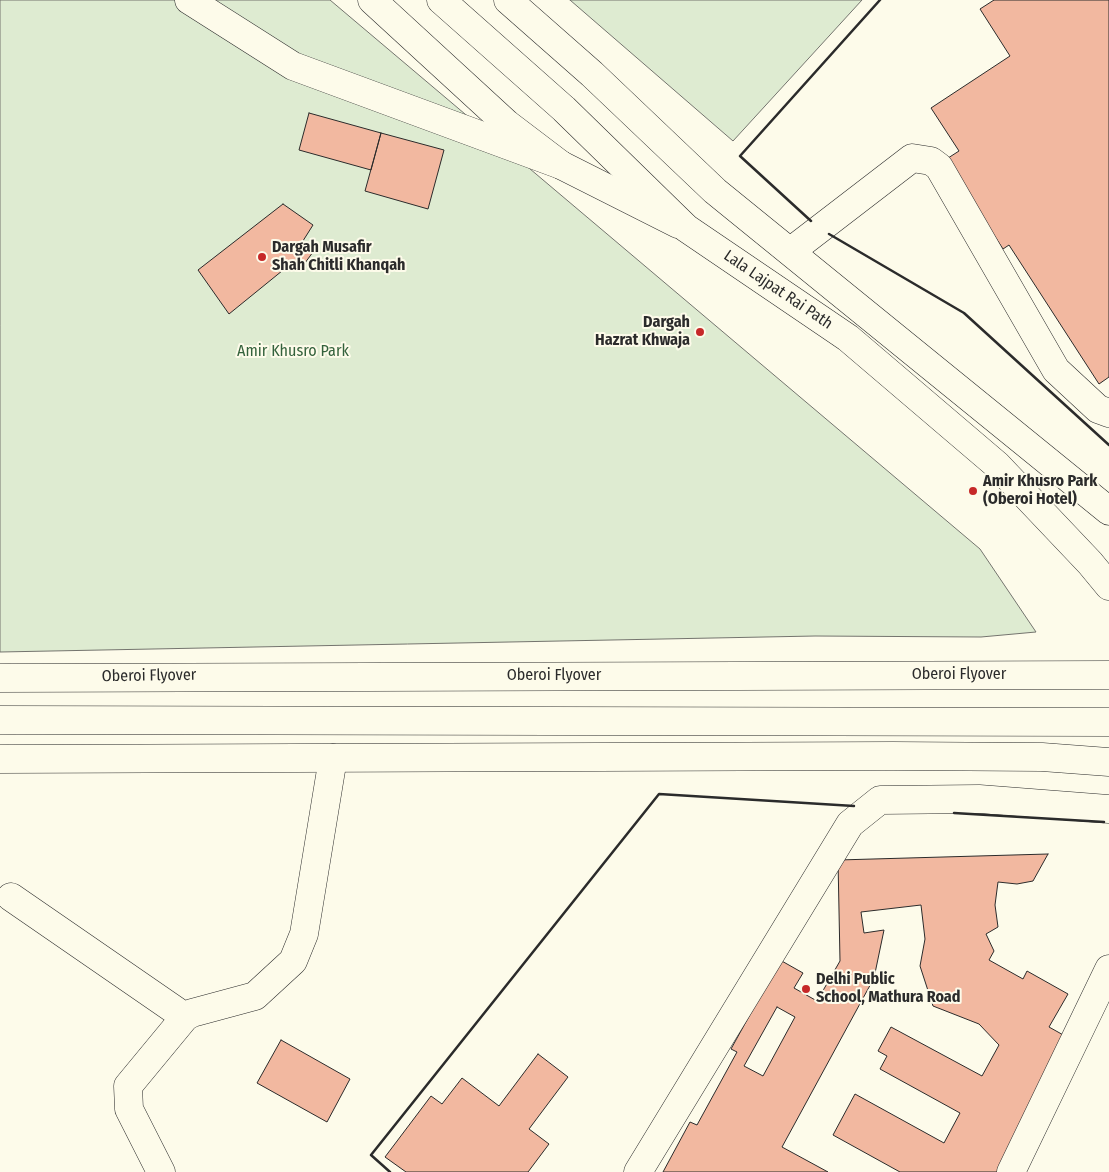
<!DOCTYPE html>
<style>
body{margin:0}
canvas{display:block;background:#fdfbea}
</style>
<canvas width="1109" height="1172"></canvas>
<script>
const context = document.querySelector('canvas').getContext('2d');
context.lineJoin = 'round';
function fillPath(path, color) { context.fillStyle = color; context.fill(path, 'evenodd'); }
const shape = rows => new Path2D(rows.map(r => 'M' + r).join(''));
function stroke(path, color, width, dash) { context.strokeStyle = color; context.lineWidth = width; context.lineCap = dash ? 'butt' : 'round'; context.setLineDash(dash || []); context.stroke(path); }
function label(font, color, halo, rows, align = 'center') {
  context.font = font + ' "Fira Sans Condensed",sans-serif'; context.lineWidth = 4; context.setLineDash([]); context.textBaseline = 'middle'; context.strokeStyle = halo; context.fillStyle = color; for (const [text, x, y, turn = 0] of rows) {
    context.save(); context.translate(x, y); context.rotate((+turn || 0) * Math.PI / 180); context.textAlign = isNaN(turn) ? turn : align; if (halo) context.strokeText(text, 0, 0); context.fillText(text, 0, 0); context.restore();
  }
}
const green = shape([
 [0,0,330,0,980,549,1036,632,981,637,815,636,0,652,0,0],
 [570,0,862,0,733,141,570,0]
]);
fillPath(green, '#deebd1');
stroke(green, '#74746e', 1);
const building = shape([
 [994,0,1109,0,1109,377,1099,384,1009,245,1003,249,945,160,959,151,931,108,1010,56,980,9,994,0],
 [309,113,381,133,371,170,299,150,309,113],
 [381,133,444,150,428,209,365,191,381,133],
 [283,204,313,225,301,244,313,252,302,267,293,262,229,314,198,270,283,204],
 [1048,854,1033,881,1017,884,998,882,995,905,998,927,986,934,994,951,989,960,1023,979,1027,971,1068,994,1049,1027,1074,1041,1000,1172,900,1172,833,1135,855,1094,944,1143,960,1113,880,1069,887,1056,878,1051,891,1027,982,1076,999,1045,979,1024,933,1006,920,966,925,939,921,905,861,912,864,933,884,930,874,978,782,1147,828,1172,663,1172,690,1122,697,1125,737,1052,731,1049,780,960,803,973,794,988,817,1001,840,961,838,860,1048,854],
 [777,1007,795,1017,763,1076,744,1066,777,1007],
 [281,1040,350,1079,327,1122,257,1083,281,1040],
 [538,1054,568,1077,529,1129,549,1144,528,1172,406,1172,385,1157,431,1096,442,1104,462,1078,499,1106,538,1054]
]);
fillPath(building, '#f2b8a0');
stroke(building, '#2b2b2b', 1);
const minor = shape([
 [189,0,293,66,561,165,678,224],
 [791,251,912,158,931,161,939,167,1056,370,1098,409,1109,413],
 [11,897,185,1017],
 [161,1172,129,1109,128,1086,185,1017,192,1013,255,996,293,961,304,934,333,758],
 [638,1172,850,824,880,800,979,799,1109,809],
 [1011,1172,1109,969]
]);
const major = shape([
 [372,0,507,124,561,165],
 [441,0,564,109,686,228,848,338,997,465,1090,563,1109,586],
 [508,0,592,74,715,191,1109,511],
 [0,678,1109,675],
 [0,720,1109,722],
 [0,759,893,756,1042,757,1109,762]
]);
stroke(minor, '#2b2b2b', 29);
stroke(major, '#2b2b2b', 29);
stroke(minor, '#fdfbea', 28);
stroke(major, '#fdfbea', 28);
stroke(shape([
 [811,221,740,156,880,0],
 [829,234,964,313,1109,445],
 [954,813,1104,822],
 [390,1172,371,1155,659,794,854,806]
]), '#2b2b2b', 2.5);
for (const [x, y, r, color] of [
 [262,257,5,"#c62828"],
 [700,332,5,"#c62828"],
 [973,491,5,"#c62828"],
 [806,989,5,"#c62828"]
]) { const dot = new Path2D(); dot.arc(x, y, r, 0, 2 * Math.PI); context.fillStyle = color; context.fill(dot); stroke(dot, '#fdfbea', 2); }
label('bold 16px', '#2b2b2b', '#fdfbea', [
 ["Dargah Musafir",272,248],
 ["Shah Chitli Khanqah",272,266],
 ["Dargah",690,323,"right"],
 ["Hazrat Khwaja",690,341,"right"],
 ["Amir Khusro Park",983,482],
 ["(Oberoi Hotel)",983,500],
 ["Delhi Public",816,980],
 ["School, Mathura Road",816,998]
], 'left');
label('16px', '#2b2b2b', '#fdfbea', [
 ["Lala Lajpat Rai Path",778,290,34],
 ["Oberoi Flyover",959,675],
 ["Oberoi Flyover",149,676,-1],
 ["Oberoi Flyover",554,676]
]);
label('16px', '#34623c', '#fdfbea', [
 ["Amir Khusro Park",293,352]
]);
</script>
